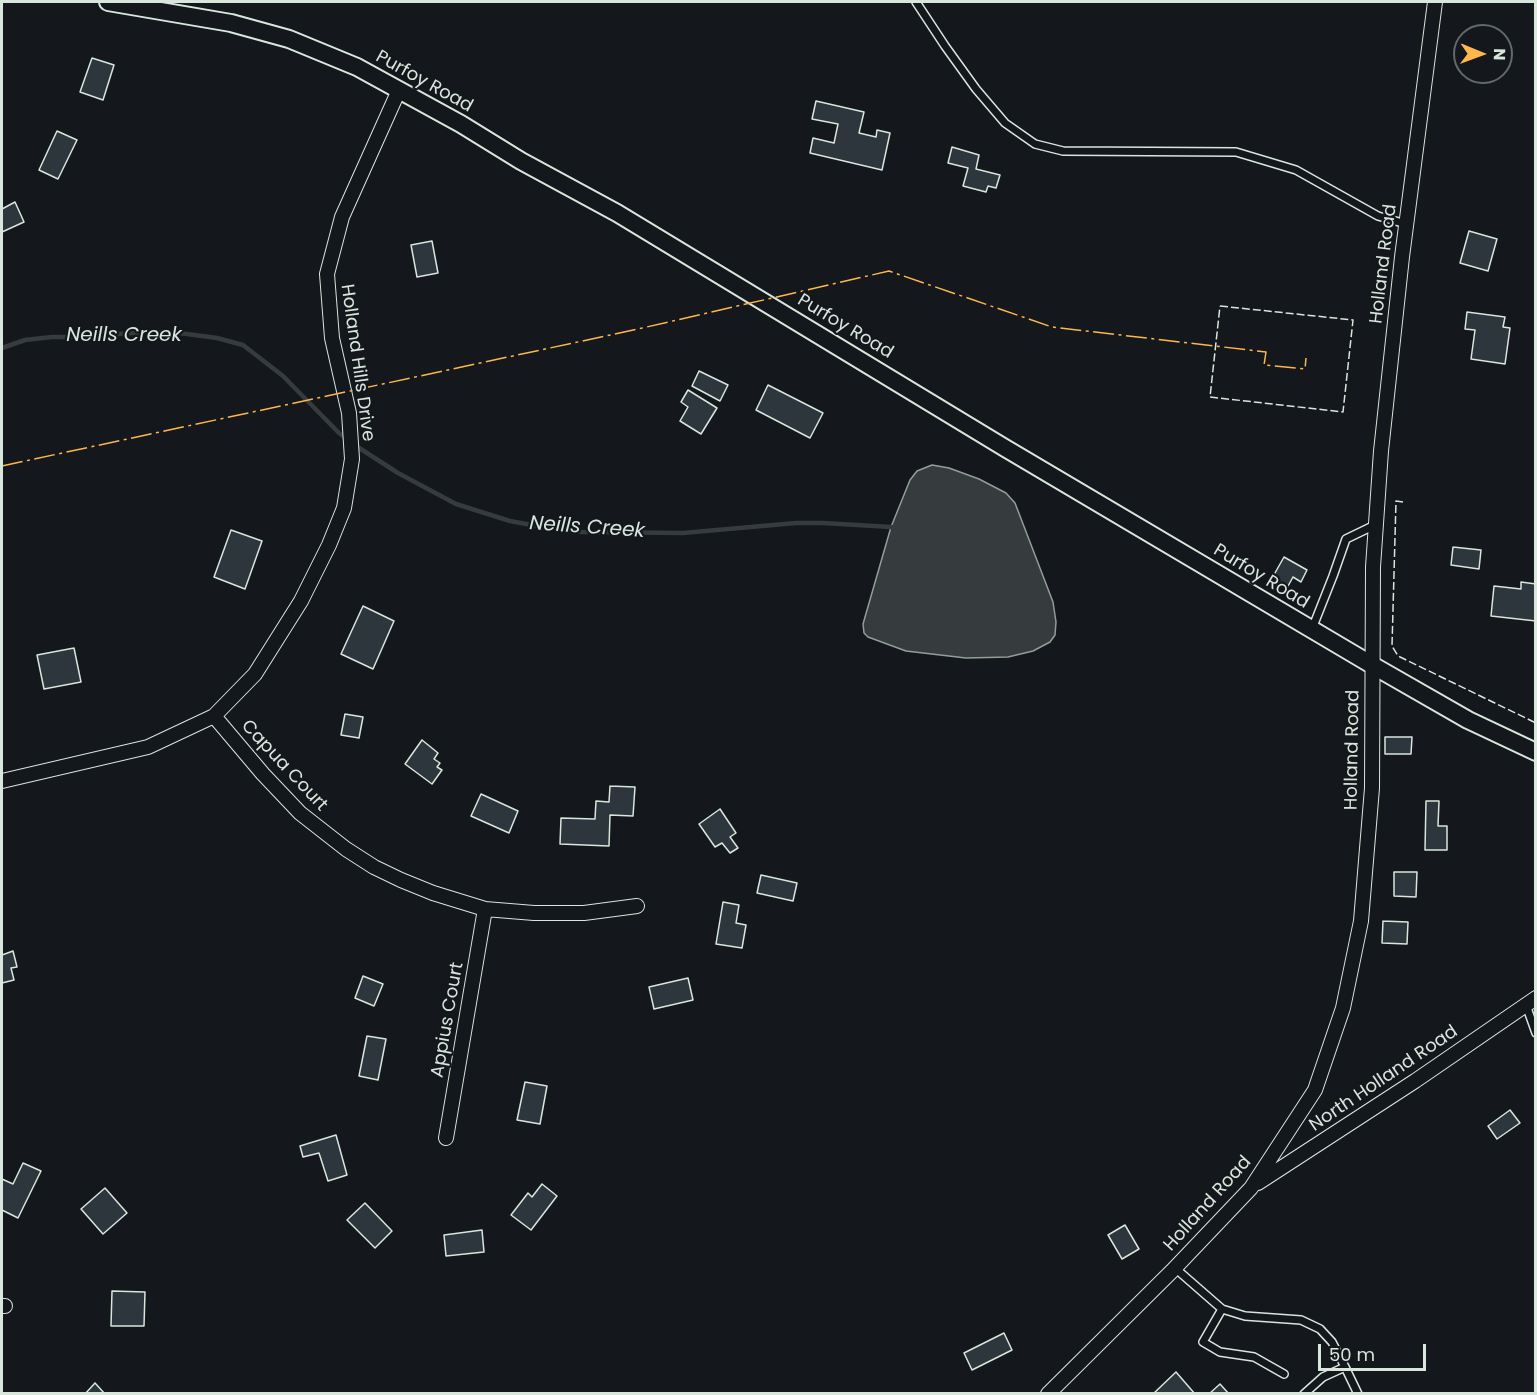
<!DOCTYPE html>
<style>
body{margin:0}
#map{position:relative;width:1537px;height:1395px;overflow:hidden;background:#14181c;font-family:Poppins,sans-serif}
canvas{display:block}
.frame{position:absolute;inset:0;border:3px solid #d8e6dc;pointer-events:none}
.north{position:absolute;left:1453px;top:24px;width:60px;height:60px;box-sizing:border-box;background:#14181c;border:2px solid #626a69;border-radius:50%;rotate:91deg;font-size:16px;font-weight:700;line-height:24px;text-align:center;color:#d8e6dc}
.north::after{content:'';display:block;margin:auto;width:21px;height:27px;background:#ffb74d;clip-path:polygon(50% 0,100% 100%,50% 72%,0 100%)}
.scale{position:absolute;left:1318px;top:1344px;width:108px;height:27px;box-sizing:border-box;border:3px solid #d8e6dc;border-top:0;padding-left:8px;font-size:18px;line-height:21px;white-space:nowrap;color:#d8e6dc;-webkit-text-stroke:4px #14181c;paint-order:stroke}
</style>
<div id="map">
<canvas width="1537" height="1395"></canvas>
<div class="frame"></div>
<div class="north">N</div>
<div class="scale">50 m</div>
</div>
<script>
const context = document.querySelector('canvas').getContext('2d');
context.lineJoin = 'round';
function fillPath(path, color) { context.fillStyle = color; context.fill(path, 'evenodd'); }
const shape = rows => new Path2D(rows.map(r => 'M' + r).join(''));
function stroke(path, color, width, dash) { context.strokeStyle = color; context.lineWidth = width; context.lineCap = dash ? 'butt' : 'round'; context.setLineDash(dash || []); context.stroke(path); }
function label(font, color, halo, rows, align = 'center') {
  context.font = font + ' Poppins,sans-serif'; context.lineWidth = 4.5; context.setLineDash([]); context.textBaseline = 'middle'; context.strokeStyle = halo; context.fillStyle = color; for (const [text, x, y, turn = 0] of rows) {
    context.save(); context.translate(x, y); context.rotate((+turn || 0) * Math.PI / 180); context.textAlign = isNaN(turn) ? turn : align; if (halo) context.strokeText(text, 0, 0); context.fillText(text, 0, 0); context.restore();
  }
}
const water = shape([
 [932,465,949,468,979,479,1006,493,1015,503,1053,602,1056,622,1055,635,1050,642,1033,651,1008,657,966,658,906,651,868,637,864,633,863,624,891,527,910,480,917,471,932,465]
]);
fillPath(water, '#363b3e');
stroke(water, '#939e99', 1.5);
stroke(shape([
 [2,348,25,340,52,337,72,337,147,332,172,332,217,338,243,345,283,376,339,433,347,439],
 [353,444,398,473,456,504,510,521,548,528,582,532,683,533,796,523,823,523,891,527,894,528]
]), '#363b3e', 4.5);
const building = shape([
 [92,58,114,65,103,100,80,92,92,58],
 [816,101,864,112,859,133,876,137,877,130,890,133,882,170,810,153,813,138,834,143,838,124,812,119,816,101],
 [57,131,77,140,58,179,39,170,57,131],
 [952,147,979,155,976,169,1000,175,996,188,988,186,986,192,963,186,968,168,948,163,952,147],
 [15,202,24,222,2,232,2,209,15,202],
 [1469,231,1497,239,1488,271,1460,263,1469,231],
 [432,241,438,273,417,277,411,245,432,241],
 [1467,312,1505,317,1503,327,1510,328,1505,364,1471,359,1475,330,1465,329,1467,312],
 [699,371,728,385,720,401,692,386,699,371],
 [768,385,823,413,810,438,756,410,768,385],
 [688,390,717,408,701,434,680,421,688,407,681,402,688,390],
 [231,530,262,541,245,589,214,577,231,530],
 [1453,547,1481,550,1479,569,1451,565,1453,547],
 [1284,557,1307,570,1301,582,1293,577,1287,588,1271,580,1284,557],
 [1521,582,1536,584,1536,621,1491,616,1494,586,1521,589,1521,582],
 [363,606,394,621,373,669,341,654,363,606],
 [74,648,81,682,44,689,37,655,74,648],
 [345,714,363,717,359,738,341,735,345,714],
 [1385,737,1412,737,1411,754,1385,754,1385,737],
 [422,740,438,753,434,759,440,763,437,767,442,770,432,784,405,764,422,740],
 [610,786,635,787,633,816,610,815,609,846,560,844,561,818,595,819,596,801,609,802,610,786],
 [481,794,518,811,509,833,471,816,481,794],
 [1426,801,1439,801,1438,826,1447,826,1447,850,1425,850,1426,801],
 [720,809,736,833,730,837,738,848,730,853,722,843,715,847,699,824,720,809],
 [1394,872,1417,872,1416,897,1394,896,1394,872],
 [761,875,797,883,793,901,757,893,761,875],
 [723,902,739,905,736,923,746,925,742,948,716,944,723,902],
 [1383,921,1408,922,1407,944,1382,943,1383,921],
 [13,951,17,967,11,968,14,980,2,983,2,955,13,951],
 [363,976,383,984,374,1006,355,998,363,976],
 [688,978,693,1000,654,1009,649,987,688,978],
 [367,1036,386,1039,378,1080,359,1076,367,1036],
 [525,1082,547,1086,540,1124,517,1120,525,1082],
 [1510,1110,1520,1123,1497,1139,1488,1126,1510,1110],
 [336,1135,347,1175,328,1181,319,1153,303,1157,300,1146,336,1135],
 [23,1163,41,1171,18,1218,2,1210,2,1179,13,1184,23,1163],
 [542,1184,557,1196,531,1230,511,1215,528,1193,532,1197,542,1184],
 [105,1188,127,1213,103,1234,81,1209,105,1188],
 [365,1203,392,1231,375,1248,347,1220,365,1203],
 [1125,1225,1139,1249,1122,1259,1108,1235,1125,1225],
 [482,1230,484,1252,446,1256,444,1235,482,1230],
 [112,1291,145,1292,144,1326,111,1326,112,1291],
 [1004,1333,1012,1350,972,1370,964,1353,1004,1333],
 [1176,1372,1195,1394,1153,1394,1176,1372],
 [95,1383,105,1394,85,1394,95,1383],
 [1220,1384,1229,1394,1209,1394,1220,1384]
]);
fillPath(building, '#2c363c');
stroke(building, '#d8e6dc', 1.5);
const service = shape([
 [916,2,945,46,976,89,1005,123,1035,144,1063,151,1236,152,1296,170,1378,216,1406,224],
 [1312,629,1333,576,1346,539,1375,525],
 [1526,1005,1536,1033],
 [1175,1268,1222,1309,1245,1316,1301,1320,1320,1329,1332,1342,1345,1367,1323,1377,1304,1394],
 [1222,1309,1203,1342,1220,1352,1254,1357,1284,1374],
 [1345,1367,1358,1394]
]);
const minor = shape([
 [214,716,263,774,300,813,346,849,374,867,401,880,433,893,485,909,534,913,584,913,637,906],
 [2,781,148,747,214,716,255,674,301,601,329,545,344,508,352,459,349,413,332,338,327,274,342,217,399,90],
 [446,1138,485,909],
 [1258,1183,1415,1081,1536,998],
 [2,1306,5,1306],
 [1048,1394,1172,1271,1251,1188,1315,1090,1343,1008,1361,921,1372,788,1373,567,1381,451,1402,257,1435,2]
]);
const tertiary = shape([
 [108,2,231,23,289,39,357,67,461,124,521,161,617,213,1005,448,1372,665,1468,720,1536,752]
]);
stroke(service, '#d8e6dc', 10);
stroke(minor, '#d8e6dc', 16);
stroke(tertiary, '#d8e6dc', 20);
stroke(service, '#14181c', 7);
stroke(minor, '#14181c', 14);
stroke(tertiary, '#14181c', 16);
stroke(shape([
 [1220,306,1353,320,1343,412,1210,397,1220,306],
 [1403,502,1396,501,1392,646,1398,656,1536,723]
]), '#d8e6dc', 1.5, [8, 3]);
stroke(shape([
 [2,466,638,329,889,271,1052,327,1266,352,1264,365,1305,369,1306,358]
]), '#ffb74d', 1.5, [21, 4.5, 3, 4.5]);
label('18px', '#d8e6dc', '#14181c', [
 ["Purfoy Road",424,82,29],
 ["Holland Road",1384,264,-83],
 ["Purfoy Road",845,327,31],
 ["Holland Hills Drive",357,363,82],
 ["Purfoy Road",1261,577,31],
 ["Holland Road",1353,750,-89],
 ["Capua Court",284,766,47],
 ["Appius Court",448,1020,-80],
 ["North Holland Road",1384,1079,-34],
 ["Holland Road",1208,1204,-48]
]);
label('italic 20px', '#d8e6dc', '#14181c', [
 ["Neills Creek",124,336],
 ["Neills Creek",587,528,4]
]);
</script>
